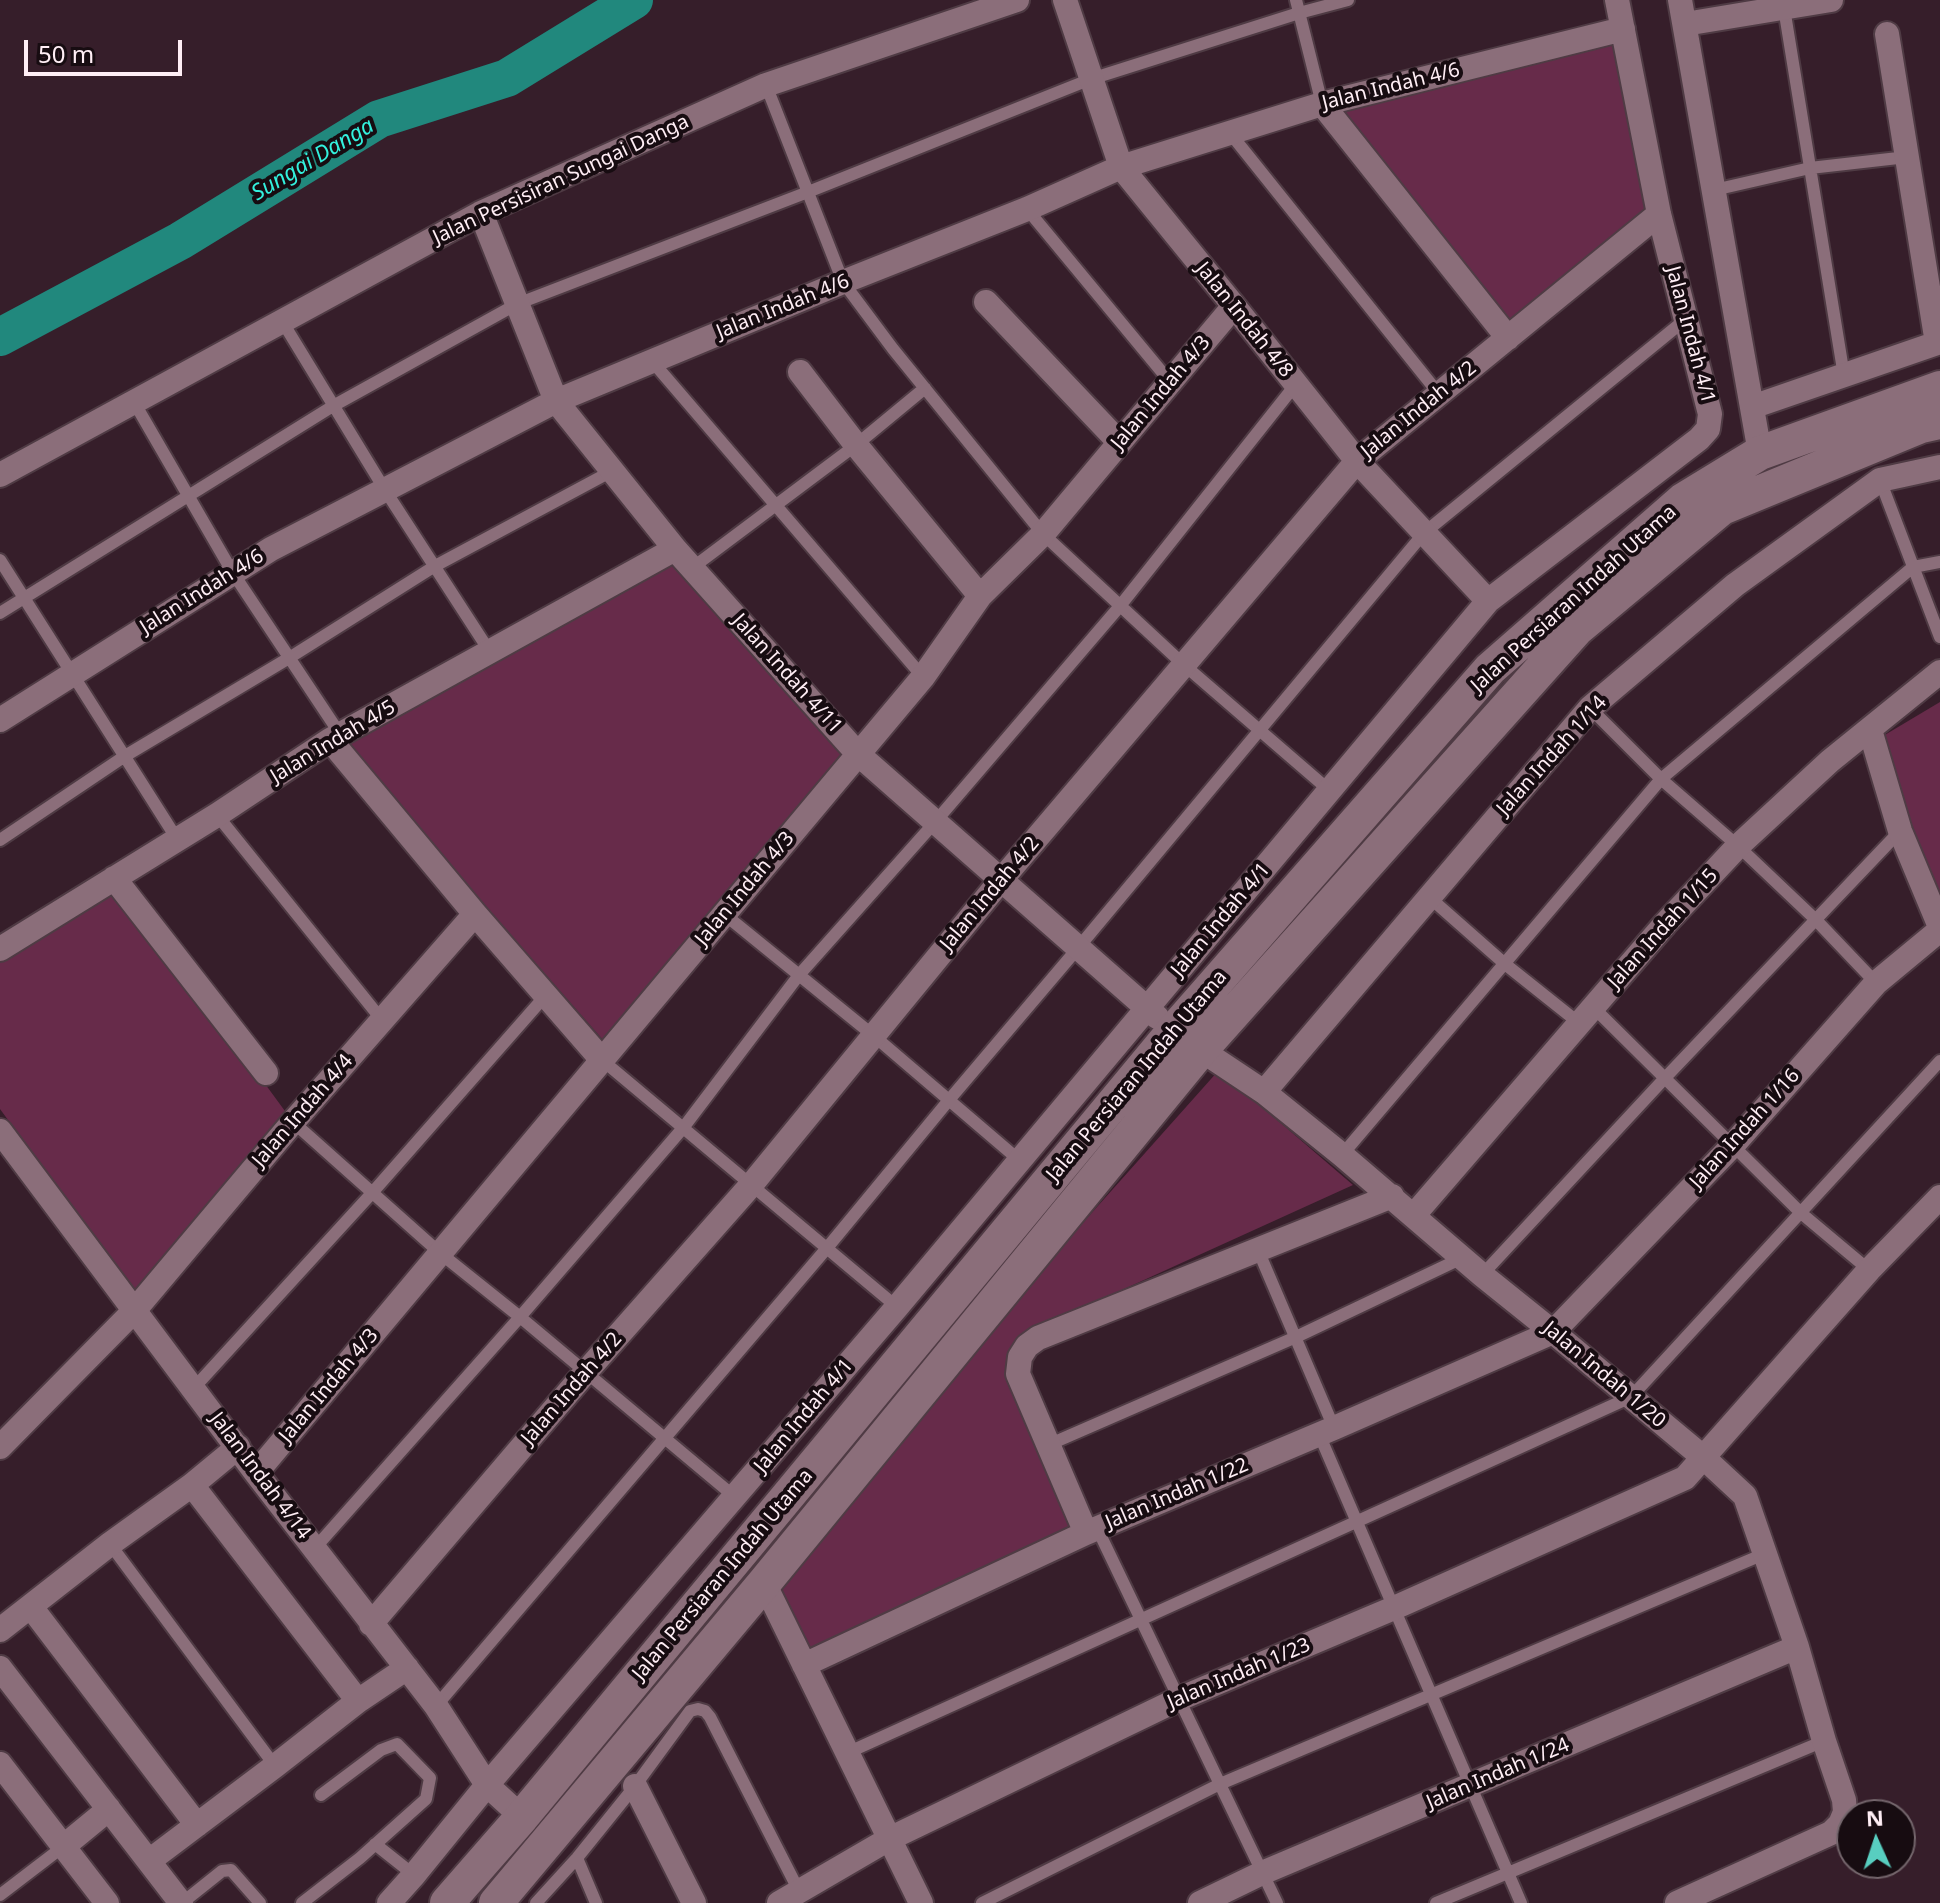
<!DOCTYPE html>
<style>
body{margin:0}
#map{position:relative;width:1940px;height:1903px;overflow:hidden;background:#361e2a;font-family:"Noto Sans",sans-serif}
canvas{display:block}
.north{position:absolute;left:1836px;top:1799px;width:80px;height:80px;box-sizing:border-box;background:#170c11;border:2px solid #74666c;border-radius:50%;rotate:357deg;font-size:22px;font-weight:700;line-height:32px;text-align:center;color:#ffeef5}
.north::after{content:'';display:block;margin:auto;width:28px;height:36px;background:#58cec0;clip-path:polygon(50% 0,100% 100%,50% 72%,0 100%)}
.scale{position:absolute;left:24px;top:40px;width:158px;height:36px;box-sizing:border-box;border:4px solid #ffeef5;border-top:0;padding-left:10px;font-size:24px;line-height:28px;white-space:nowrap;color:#ffeef5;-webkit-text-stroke:6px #170c11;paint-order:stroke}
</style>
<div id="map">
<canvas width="1940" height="1903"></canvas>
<div class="north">N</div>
<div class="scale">50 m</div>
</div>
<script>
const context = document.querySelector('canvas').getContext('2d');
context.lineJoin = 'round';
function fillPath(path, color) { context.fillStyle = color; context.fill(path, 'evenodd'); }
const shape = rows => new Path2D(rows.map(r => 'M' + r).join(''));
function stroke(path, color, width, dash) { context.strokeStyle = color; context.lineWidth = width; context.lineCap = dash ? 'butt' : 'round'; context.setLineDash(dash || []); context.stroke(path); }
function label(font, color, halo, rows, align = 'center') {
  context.font = font + ' "Noto Sans",sans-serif'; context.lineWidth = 8; context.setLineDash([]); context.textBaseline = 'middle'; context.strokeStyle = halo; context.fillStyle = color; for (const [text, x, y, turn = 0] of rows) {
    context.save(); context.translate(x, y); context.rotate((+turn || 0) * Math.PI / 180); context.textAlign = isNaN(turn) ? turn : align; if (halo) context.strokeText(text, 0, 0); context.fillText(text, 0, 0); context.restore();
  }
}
fillPath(shape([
 [1618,31,1659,214,1508,330,1332,107],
 [676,561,850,755,603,1040,340,741],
 [1940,702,1940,911,1878,739],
 [114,878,293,1122,133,1291,0,1109,0,958],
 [1219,1070,1353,1185,1034,1330,1016,1346,1074,1529,805,1654,770,1583,1006,1309]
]), '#672b4a');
stroke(shape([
 [0,337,180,241,379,119,507,78,634,0]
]), '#21887d', 38);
const service = shape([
 [1296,0,1322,104],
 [1784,8,1844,376],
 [766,85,843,282,893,349,1043,534,1183,664,1330,791],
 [1230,133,1439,394],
 [1714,190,1810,168,1907,157],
 [1027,209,1171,383],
 [282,321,385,490,490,652],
 [652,361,923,677],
 [134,402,233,573,340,734],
 [1880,480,1940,637],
 [0,560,177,839],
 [692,568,856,445,925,388],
 [0,613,333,406,517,304,808,192,1091,79,1299,13,1348,0],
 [1590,708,1661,779,1738,846,1816,920,1876,983],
 [217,815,382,1020],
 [0,840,125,756,289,658,435,566,612,471],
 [1429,897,1505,964,1579,1023],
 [724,914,874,1036,1019,1160],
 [1594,1008,1801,1213,1869,1270],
 [602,1060,897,1307],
 [293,1122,440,1253,520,1317,735,1497],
 [1342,1155,1661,779,1913,567,1940,562],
 [1258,1250,1334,1428],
 [1482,1275,1664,1079,1900,831],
 [193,1389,372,1193,546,995],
 [1319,1434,1521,1903],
 [1048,1445,1296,1337,1462,1258],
 [1097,1528,1277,1903],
 [110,1544,275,1766],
 [315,1548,520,1317,683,1128,799,975,936,821,1120,606,1296,384],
 [436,1706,827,1248,949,1100,1078,948,1424,533,1686,319],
 [847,1753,1631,1397,1940,1061],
 [375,1844,414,1875],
 [577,1858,596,1903],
 [0,1895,64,1846],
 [182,1903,222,1871,231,1870,260,1903],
 [302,1903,360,1858,426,1799,430,1778,397,1744,381,1750,321,1795],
 [536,1903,577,1858,635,1786,690,1711,698,1709,705,1711,710,1717,799,1891],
 [982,1903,1220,1784,1764,1554],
 [1436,1903,1824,1741]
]);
const minor = shape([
 [1065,0,1121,167,1234,306,1357,461,1488,601],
 [1680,0,1760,453],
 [1685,24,1831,0],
 [1887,34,1937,343],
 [1322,104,1508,338],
 [481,213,556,401,675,549,858,754,1157,1017],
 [986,302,1119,442],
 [800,372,856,445,980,596],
 [1752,407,1940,342],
 [0,475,481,213,766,85,1017,0],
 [0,720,271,549,556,401,843,282,1027,209,1121,167,1322,104,1623,29],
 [1870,730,1900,831,1940,927],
 [330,740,475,914,602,1060],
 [114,878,266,1073],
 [0,949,217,815,330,740,675,549],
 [1189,1042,1264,1092,1342,1155,1482,1275,1553,1332,1704,1458,1745,1496,1797,1647,1824,1741,1844,1800,1845,1812,1840,1824,1831,1833,1677,1903],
 [1264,1092,1590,708,1735,585,1880,480,1940,467],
 [0,1131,256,1473,436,1706,487,1785,522,1817],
 [1414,1215,1665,924,1738,846,1830,761,1940,672],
 [0,1447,134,1311,293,1122,475,914],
 [256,1473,923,677,980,596,1043,534,1234,306],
 [192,1485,358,1701],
 [1086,1533,1018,1374,1020,1357,1027,1346,1038,1338,1392,1196],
 [764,1583,921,1903],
 [31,1607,197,1825],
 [371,1624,585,1373,752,1184,1002,879,1357,461,1659,214],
 [0,1630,110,1544,192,1485,238,1447],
 [804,1665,1086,1533,1334,1428,1553,1332,1733,1145,1876,983,1940,930],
 [0,1668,181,1903],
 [0,1764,107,1903],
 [635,1786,694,1903],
 [64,1846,109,1809],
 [149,1861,275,1766,358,1701,407,1668],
 [389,1903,414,1875,487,1785,897,1307,1488,601,1699,439,1708,429,1710,414,1659,214,1617,0],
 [779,1903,889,1839,1179,1699,1394,1608,1685,1478,1869,1270,1940,1197],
 [1200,1903,1262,1873,1797,1647]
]);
const secondary = shape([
 [447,1903,522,1817,1174,1030,1490,669,1683,500,1760,453,1940,388],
 [496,1903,764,1583,1200,1051,1577,629,1722,508,1921,426,1940,422]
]);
stroke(service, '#4f3b44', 16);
stroke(minor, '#4f3b44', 28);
stroke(secondary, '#4f3b44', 38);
stroke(service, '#8b6e7a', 12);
stroke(minor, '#8b6e7a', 24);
stroke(secondary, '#8b6e7a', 34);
label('20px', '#ffeef5', '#170c11', [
 ["Jalan Indah 4/6",1391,87,-14],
 ["Jalan Persisiran Sungai Danga",561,180,-25],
 ["Jalan Indah 4/6",783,307,-22],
 ["Jalan Indah 4/8",1244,320,51],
 ["Jalan Indah 4/1",1690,335,75],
 ["Jalan Indah 4/3",1161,393,-50],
 ["Jalan Indah 4/2",1419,410,-39],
 ["Jalan Indah 4/6",202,592,-32],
 ["Jalan Persiaran Indah Utama",1574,599,-42],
 ["Jalan Indah 4/11",787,674,48],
 ["Jalan Indah 4/5",333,742,-31],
 ["Jalan Indah 1/14",1552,756,-48],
 ["Jalan Indah 4/3",745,889,-50],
 ["Jalan Indah 4/2",990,894,-50],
 ["Jalan Indah 4/1",1221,920,-50],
 ["Jalan Indah 1/15",1663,929,-48],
 ["Jalan Persiaran Indah Utama",1137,1076,-50],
 ["Jalan Indah 4/4",303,1111,-49],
 ["Jalan Indah 1/16",1745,1129,-48],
 ["Jalan Indah 1/20",1604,1375,40],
 ["Jalan Indah 4/3",329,1386,-50],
 ["Jalan Indah 4/2",572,1389,-49],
 ["Jalan Indah 4/1",804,1416,-50],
 ["Jalan Indah 4/14",260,1476,53],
 ["Jalan Indah 1/22",1177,1494,-23],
 ["Jalan Persiaran Indah Utama",723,1575,-50],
 ["Jalan Indah 1/23",1239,1674,-23],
 ["Jalan Indah 1/24",1498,1774,-23]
]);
label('italic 22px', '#33f0dd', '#170c11', [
 ["Sungai Danga",313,160,-31]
]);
</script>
